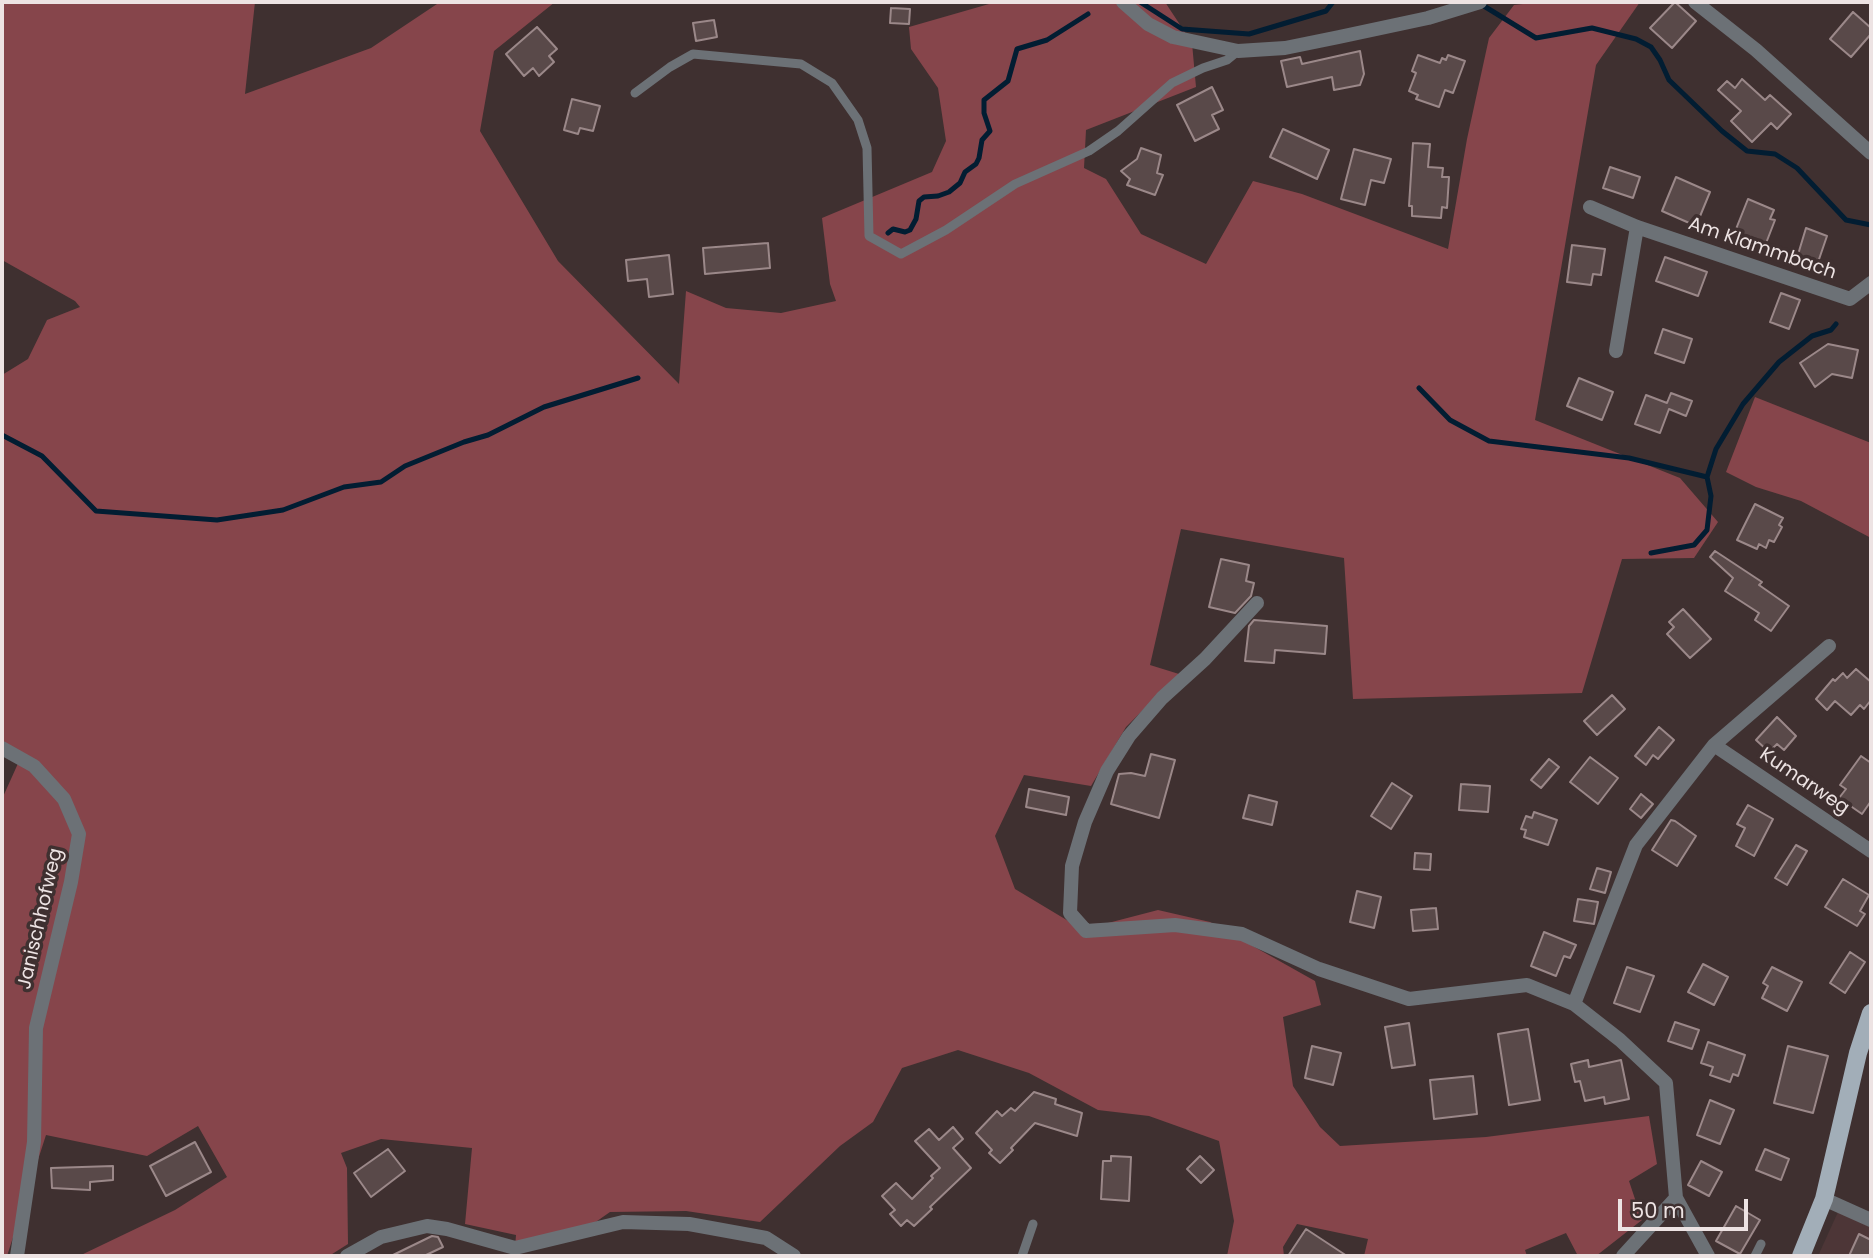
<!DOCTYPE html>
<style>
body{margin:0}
#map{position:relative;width:1873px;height:1258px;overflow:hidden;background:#3f3030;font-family:Poppins,sans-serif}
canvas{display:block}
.frame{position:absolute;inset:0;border:4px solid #ede3e3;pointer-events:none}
.scale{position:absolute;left:1618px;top:1199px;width:130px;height:32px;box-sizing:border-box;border:4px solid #ede3e3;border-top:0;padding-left:9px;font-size:21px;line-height:24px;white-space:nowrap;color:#ede3e3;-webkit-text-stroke:5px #3f3030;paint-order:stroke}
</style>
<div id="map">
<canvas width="1873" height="1258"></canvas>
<div class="frame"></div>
<div class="scale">50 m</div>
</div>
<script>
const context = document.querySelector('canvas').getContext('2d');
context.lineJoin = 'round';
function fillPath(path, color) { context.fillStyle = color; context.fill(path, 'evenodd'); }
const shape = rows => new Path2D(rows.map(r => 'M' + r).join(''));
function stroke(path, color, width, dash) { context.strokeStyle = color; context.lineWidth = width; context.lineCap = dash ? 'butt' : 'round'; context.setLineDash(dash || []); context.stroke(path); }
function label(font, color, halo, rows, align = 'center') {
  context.font = font + ' Poppins,sans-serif'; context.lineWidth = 7; context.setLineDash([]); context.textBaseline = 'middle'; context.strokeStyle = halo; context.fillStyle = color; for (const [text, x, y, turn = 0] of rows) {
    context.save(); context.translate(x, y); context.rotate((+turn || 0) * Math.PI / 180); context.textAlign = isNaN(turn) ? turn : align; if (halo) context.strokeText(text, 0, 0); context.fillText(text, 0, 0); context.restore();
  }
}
fillPath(shape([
 [1838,1212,1871,1227,1871,1256,1818,1256]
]), '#4d3637');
fillPath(shape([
 [2,2,255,2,245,94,371,48,440,2,555,2,494,51,480,131,558,261,679,384,686,291,726,308,781,313,836,301,830,284,822,218,932,172,946,141,938,88,911,49,909,27,996,2,1165,2,1192,43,1196,87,1086,130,1084,168,1106,179,1141,234,1206,264,1253,181,1302,194,1448,249,1467,139,1489,38,1514,5,1540,2,1640,2,1596,65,1535,420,1680,478,1718,522,1694,558,1622,559,1582,693,1353,699,1344,558,1181,529,1150,665,1179,674,1126,727,1091,786,1024,775,995,836,1015,889,1075,925,1108,923,1158,910,1210,922,1315,981,1321,1005,1283,1017,1293,1086,1320,1127,1340,1146,1486,1137,1649,1116,1657,1164,1629,1181,1642,1220,1596,1256,1578,1256,1566,1233,1525,1250,1527,1256,1364,1256,1368,1239,1297,1224,1283,1247,1284,1256,1227,1256,1234,1221,1219,1141,1149,1116,1098,1110,1029,1073,958,1050,902,1068,873,1122,840,1146,760,1222,686,1211,610,1212,580,1233,515,1248,516,1235,465,1224,472,1148,381,1139,341,1153,347,1168,348,1244,329,1256,79,1256,175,1210,227,1177,198,1126,147,1156,46,1135,7,1256,2,1256,2,799,20,759,2,746,2,375,28,359,47,320,80,307,75,301,2,260],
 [1755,397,1871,443,1871,538,1801,501,1756,487,1726,472]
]), '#86454b');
stroke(shape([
 [1140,2,1182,29,1249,34,1326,11,1333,2],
 [1479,3,1536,38,1592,28,1636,39,1651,47,1660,60,1669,80,1722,131,1747,151,1775,154,1797,168,1846,220,1871,225],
 [888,233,893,229,905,232,910,230,916,219,919,201,924,197,938,196,949,192,960,183,965,172,976,164,979,158,982,140,990,131,984,113,984,100,1008,81,1017,49,1047,40,1088,14],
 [1419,388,1450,420,1489,441,1629,458,1707,477,1716,449,1743,404,1779,362,1812,336,1831,330,1836,324],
 [2,435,42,456,96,511,217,520,283,510,344,487,381,482,405,466,464,442,488,435,544,407,638,378],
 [1651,553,1694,545,1707,530,1711,496,1707,477]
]), '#021d32', 5);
const building = shape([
 [1675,2,1696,21,1672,48,1650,28,1675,2],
 [891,8,910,9,909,24,890,23,891,8],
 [1853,12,1871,28,1871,34,1851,57,1830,39,1853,12],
 [714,20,717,37,696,41,693,23,714,20],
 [537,27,557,49,549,56,554,62,539,76,533,68,524,76,506,54,537,27],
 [1360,51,1364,74,1360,85,1334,90,1332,77,1287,87,1281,61,1300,57,1302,64,1360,51],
 [1418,55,1440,63,1442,58,1446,60,1448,55,1465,61,1453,93,1445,90,1439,107,1416,99,1418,95,1409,91,1416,73,1412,71,1418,55],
 [1742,79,1765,100,1770,95,1791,114,1777,129,1771,123,1752,142,1731,121,1741,111,1718,90,1727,81,1735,88,1742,79],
 [1212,87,1223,110,1212,115,1219,129,1195,141,1177,105,1212,87],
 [572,99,600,106,593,131,580,128,578,134,564,130,572,99],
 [1283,129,1329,150,1317,179,1270,157,1283,129],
 [1413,143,1430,144,1428,167,1443,168,1442,177,1449,177,1447,208,1442,207,1441,218,1412,216,1412,206,1409,206,1413,143],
 [1141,148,1161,155,1157,173,1163,175,1155,195,1127,185,1130,179,1121,171,1137,159,1141,148],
 [1354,149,1391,159,1384,183,1371,180,1365,205,1341,199,1354,149],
 [1610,167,1640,177,1633,198,1603,188,1610,167],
 [1676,177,1710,192,1696,226,1662,211,1676,177],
 [1748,199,1774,210,1770,219,1775,220,1763,251,1732,239,1748,199],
 [1806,228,1827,236,1816,268,1796,261,1806,228],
 [768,243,770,268,705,274,703,248,768,243],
 [1572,245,1605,249,1601,275,1593,274,1591,285,1567,282,1572,245],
 [669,255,673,294,649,297,647,279,628,281,626,260,669,255],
 [1665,257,1707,272,1698,296,1656,281,1665,257],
 [1781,293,1800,300,1789,329,1770,322,1781,293],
 [1663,329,1692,339,1684,363,1655,353,1663,329],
 [1828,344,1858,350,1852,378,1832,374,1815,387,1800,363,1828,344],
 [1579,378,1613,392,1602,420,1567,406,1579,378],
 [1671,393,1692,401,1686,416,1669,409,1660,433,1635,424,1646,395,1667,403,1671,393],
 [1755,504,1783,518,1779,525,1782,527,1774,542,1769,540,1766,548,1759,544,1757,549,1737,540,1755,504],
 [1715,551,1762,582,1759,585,1789,606,1771,631,1755,620,1759,613,1725,591,1733,578,1710,557,1715,551],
 [1221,559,1249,565,1246,581,1254,583,1251,596,1235,613,1209,607,1221,559],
 [1683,609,1711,639,1690,658,1667,634,1674,627,1669,622,1683,609],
 [1254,620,1327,626,1325,654,1275,650,1274,663,1245,661,1249,626,1254,620],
 [1856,669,1871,682,1871,700,1864,709,1860,705,1851,715,1835,701,1827,710,1816,699,1833,679,1835,681,1843,673,1847,678,1856,669],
 [1612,695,1625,709,1597,735,1584,721,1612,695],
 [1777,717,1796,736,1784,750,1777,744,1769,752,1756,740,1777,717],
 [1659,727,1674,740,1658,759,1653,755,1646,765,1635,756,1659,727],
 [1151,754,1175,760,1159,818,1111,804,1119,774,1131,773,1145,776,1151,754],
 [1861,756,1871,763,1871,801,1862,814,1839,798,1846,789,1840,785,1861,756],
 [1590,757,1618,778,1598,804,1570,782,1590,757],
 [1549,759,1559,767,1541,788,1531,780,1549,759],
 [1392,783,1412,796,1391,829,1371,816,1392,783],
 [1461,784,1490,786,1488,812,1459,810,1461,784],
 [1029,789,1069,797,1066,815,1026,807,1029,789],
 [1641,794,1653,804,1641,818,1630,809,1641,794],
 [1249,795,1277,802,1272,825,1243,818,1249,795],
 [1748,805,1773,819,1754,856,1736,846,1745,828,1737,824,1748,805],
 [1534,812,1557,820,1548,845,1524,837,1526,830,1521,829,1526,816,1532,818,1534,812],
 [1671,820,1675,821,1696,836,1677,866,1652,850,1671,820],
 [1796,845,1807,851,1787,885,1775,878,1796,845],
 [1415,853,1431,854,1430,870,1414,869,1415,853],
 [1597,868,1611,872,1605,893,1590,889,1597,868],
 [1843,879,1869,895,1860,911,1865,914,1857,926,1825,907,1843,879],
 [1357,891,1381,897,1374,928,1350,922,1357,891],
 [1578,899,1598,902,1594,924,1574,921,1578,899],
 [1436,908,1438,929,1413,931,1411,910,1436,908],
 [1544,932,1576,945,1570,958,1564,956,1556,976,1531,966,1544,932],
 [1850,952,1865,962,1845,993,1830,983,1850,952],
 [1703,964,1728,977,1714,1005,1688,992,1703,964],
 [1627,967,1654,976,1640,1012,1614,1003,1627,967],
 [1772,967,1802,982,1787,1011,1762,998,1768,986,1763,983,1772,967],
 [1675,1022,1699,1030,1692,1049,1668,1041,1675,1022],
 [1409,1023,1415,1065,1392,1068,1385,1027,1409,1023],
 [1528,1029,1540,1100,1509,1105,1498,1034,1528,1029],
 [1708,1042,1745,1055,1738,1076,1733,1074,1730,1082,1710,1075,1713,1067,1701,1063,1708,1042],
 [1312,1046,1341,1053,1333,1085,1305,1078,1312,1046],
 [1788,1046,1828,1056,1813,1113,1774,1103,1788,1046],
 [1588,1060,1589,1067,1621,1060,1629,1099,1605,1104,1604,1097,1585,1101,1580,1081,1575,1082,1571,1064,1588,1060],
 [1473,1076,1477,1114,1434,1119,1430,1080,1473,1076],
 [1034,1092,1056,1099,1055,1104,1082,1113,1077,1136,1035,1123,1011,1148,1013,1150,1000,1163,989,1153,992,1150,976,1133,997,1111,1002,1116,1011,1108,1015,1111,1034,1092],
 [1710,1100,1734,1110,1720,1144,1697,1135,1710,1100],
 [953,1127,963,1139,953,1148,971,1168,930,1207,932,1209,914,1226,907,1220,901,1226,890,1214,895,1210,882,1196,896,1183,912,1199,933,1178,931,1176,940,1168,915,1141,929,1129,939,1140,953,1127],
 [195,1142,211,1172,166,1196,150,1166,195,1142],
 [388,1149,405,1171,371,1197,354,1173,388,1149],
 [1765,1149,1789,1159,1781,1180,1756,1170,1765,1149],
 [1111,1156,1131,1157,1129,1201,1101,1199,1103,1161,1111,1161,1111,1156],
 [1200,1156,1214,1170,1201,1183,1187,1169,1200,1156],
 [1701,1161,1722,1172,1709,1196,1688,1185,1701,1161],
 [113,1166,113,1180,90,1182,90,1190,52,1188,51,1168,113,1166],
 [1736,1206,1760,1220,1740,1254,1716,1241,1736,1206],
 [1306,1229,1347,1256,1288,1256,1306,1229],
 [1859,1234,1871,1240,1871,1256,1849,1256,1859,1234],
 [432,1236,438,1237,443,1247,424,1256,391,1256,432,1236]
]);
fillPath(building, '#594949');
stroke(building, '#9b8889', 2);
stroke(shape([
 [635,93,670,67,693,54,801,64,832,83,858,120,867,148,869,236,901,254,946,230,1015,184,1089,151,1118,131,1172,83,1203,68,1227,60,1238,51],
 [1022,1256,1033,1224],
 [1755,1256,1761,1244]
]), '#6c7176', 9);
stroke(shape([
 [1123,2,1148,24,1173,37,1238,51,1285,48,1339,37,1428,18,1480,2],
 [1695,2,1756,50,1871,153],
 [1590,207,1637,227,1850,299,1871,283],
 [1616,351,1637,227],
 [1257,603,1205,659,1162,698,1129,736,1107,771,1085,822,1072,866,1070,913,1086,931,1175,925,1242,934,1319,969,1409,999,1527,985,1574,1004],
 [1714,745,1871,851],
 [2,748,34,766,64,799,79,834,71,882,36,1028,34,1142,17,1256],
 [1824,1199,1871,1220],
 [347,1256,381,1237,427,1226,447,1229,515,1248,623,1222,689,1224,766,1238,794,1256],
 [1623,1256,1676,1198],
 [1708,1256,1676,1198,1666,1083,1620,1040,1574,1004,1636,845,1714,745,1829,646]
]), '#6c7176', 14);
stroke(shape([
 [1801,1256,1824,1199,1858,1053,1871,1013]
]), '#a2aeb8', 18);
label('19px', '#ede3e3', '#3f3030', [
 ["Am Klammbach",1762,249,19],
 ["Kumarweg",1804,782,34],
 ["Janischhofweg",41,919,-77]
]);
</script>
